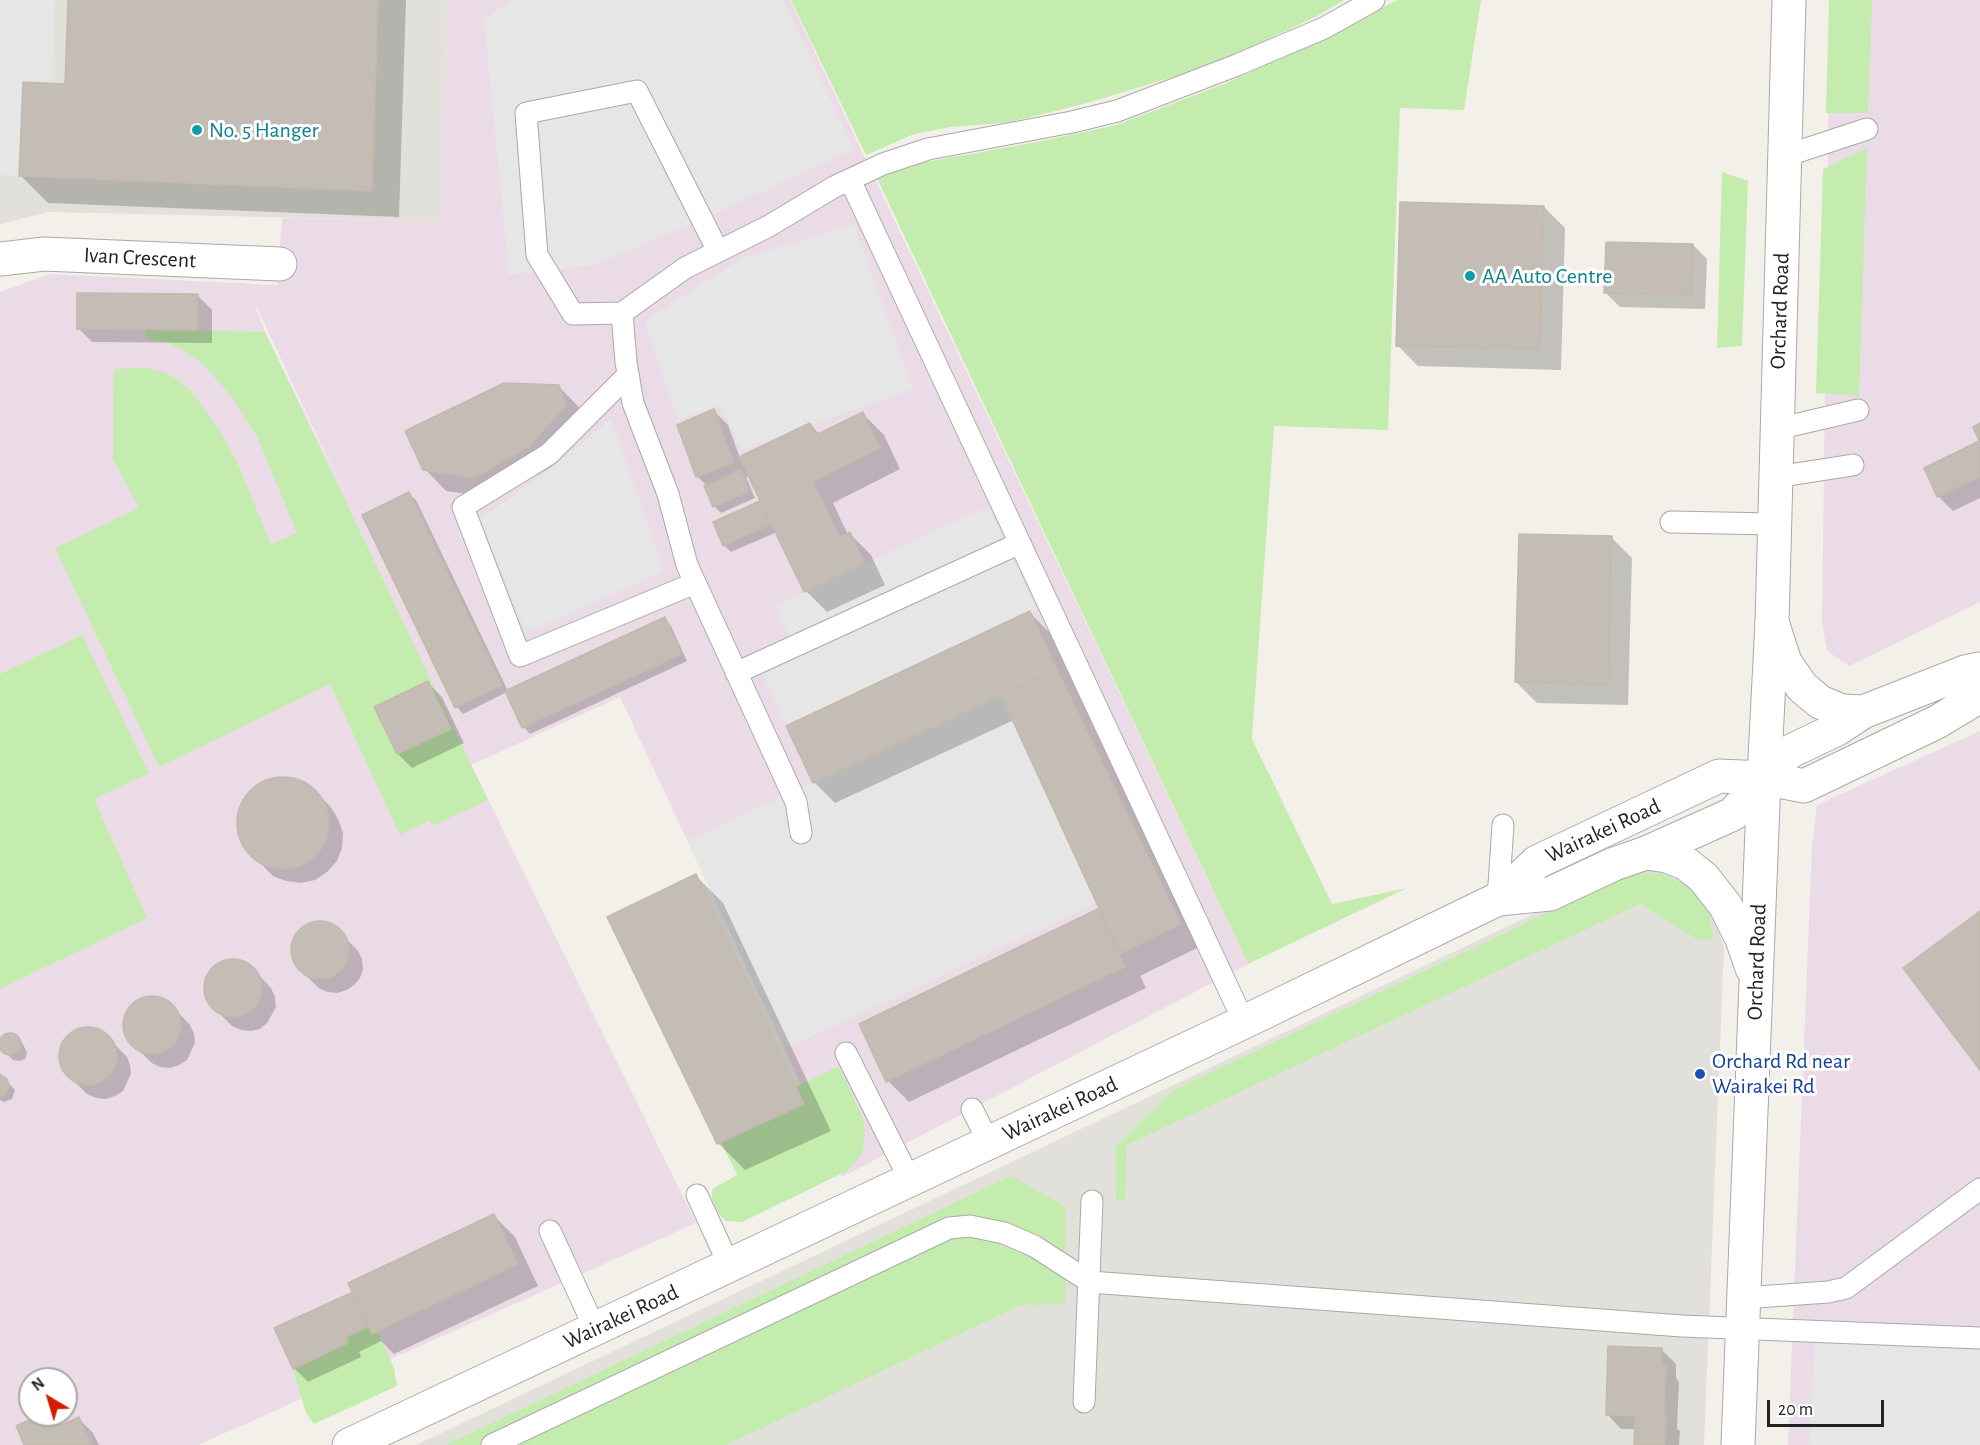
<!DOCTYPE html>
<style>
body{margin:0}
#map{position:relative;width:1980px;height:1445px;overflow:hidden;background:#f2f0e9;font-family:"Alegreya Sans",sans-serif}
canvas{display:block}
.north{position:absolute;left:18px;top:1367px;width:60px;height:60px;box-sizing:border-box;background:#fff;border:2px solid #a7a7a7;border-radius:50%;rotate:322deg;font-size:16px;font-weight:700;line-height:24px;text-align:center;color:#222}
.north::after{content:'';display:block;margin:auto;width:21px;height:27px;background:#d41b00;clip-path:polygon(50% 0,100% 100%,50% 72%,0 100%)}
.scale{position:absolute;left:1767px;top:1400px;width:117px;height:27px;box-sizing:border-box;border:3px solid #222;border-top:0;padding-left:8px;font-size:18px;line-height:21px;white-space:nowrap;color:#222;-webkit-text-stroke:4px #fff;paint-order:stroke}
</style>
<div id="map">
<canvas width="1980" height="1445"></canvas>
<div class="north">N</div>
<div class="scale">20 m</div>
</div>
<script>
const context = document.querySelector('canvas').getContext('2d');
context.lineJoin = 'round';
function fillPath(path, color) { context.fillStyle = color; context.fill(path, 'evenodd'); }
const shape = rows => new Path2D(rows.map(r => 'M' + r).join(''));
function stroke(path, color, width, dash) { context.strokeStyle = color; context.lineWidth = width; context.lineCap = dash ? 'butt' : 'round'; context.setLineDash(dash || []); context.stroke(path); }
function label(font, color, halo, rows, align = 'center') {
  context.font = font + ' "Alegreya Sans",sans-serif'; context.lineWidth = 6; context.setLineDash([]); context.textBaseline = 'middle'; context.strokeStyle = halo; context.fillStyle = color; for (const [text, x, y, turn = 0] of rows) {
    context.save(); context.translate(x, y); context.rotate((+turn || 0) * Math.PI / 180); context.textAlign = isNaN(turn) ? turn : align; if (halo) context.strokeText(text, 0, 0); context.fillText(text, 0, 0); context.restore();
  }
}
fillPath(shape([
 [448,0,790,0,1248,964,842,1177,785,1049,620,697,471,765,696,1223,198,1445,0,1445,0,292,50,274,277,285,282,218,441,221],
 [252,297,346,498,265,332],
 [30,1379,66,1379,66,1415,30,1415],
 [1830,0,1980,0,1980,602,1849,666,1827,651,1822,622],
 [1980,731,1980,1445,1788,1445,1812,845,1817,805]
]), '#ebdbe6');
fillPath(shape([
 [0,0,448,0,441,221,49,212,0,224],
 [1655,868,1685,878,1701,895,1717,926,1724,947,1704,1445,416,1445,1624,871]
]), '#e1e0da');
fillPath(shape([
 [791,0,1344,0,1317,16,1245,50,1183,74,1087,103,1027,118,1003,123,950,127,914,134,866,155],
 [1397,0,1481,0,1464,110,1400,108,1388,430,1274,426,1252,739,1332,904,1407,888,1248,964,876,176,909,165,1037,142,1116,125,1224,84,1319,41],
 [1829,0,1872,0,1868,113,1826,113],
 [1867,148,1859,396,1816,393,1823,169],
 [1722,172,1748,181,1742,346,1717,348],
 [146,329,265,332,488,800,432,826,429,820,400,835,330,684,159,767,55,548,139,508,113,459,114,369,147,368,164,372,174,377,192,392,219,430,236,460,271,544,297,533,258,439,234,400,209,371,197,359,170,343,146,338],
 [82,635,149,773,94,799,147,918,0,989,0,674],
 [1638,872,1659,873,1676,880,1691,890,1705,906,1710,917,1713,940,1697,939,1640,904,1127,1145,1125,1201,1116,1200,1115,1147,1171,1091,1619,879],
 [839,1066,862,1116,865,1129,863,1150,858,1159,847,1171,742,1222,726,1221,719,1214,712,1199,712,1191,714,1188,737,1175,721,1142,804,1104,796,1087],
 [1011,1176,1066,1207,1065,1304,1021,1305,726,1445,446,1445],
 [369,1326,377,1331,394,1368,397,1386,314,1424,306,1413,293,1369,348,1343,346,1337]
]), '#c5ecaf');
fillPath(shape([
 [0,0,55,0,52,83,23,82,19,176,0,175],
 [513,0,783,0,854,149,687,226,594,265,509,275,484,19],
 [854,224,913,389,741,450,720,405,678,420,645,321,743,258],
 [611,419,664,571,526,633,480,519,543,475],
 [988,506,1037,610,786,726,758,666,794,649,775,606],
 [1001,695,1098,902,785,1049,688,841],
 [1816,1324,1980,1328,1980,1445,1809,1445]
]), '#e6e6e6');
fillPath(shape([
 [70,0,406,0,399,217,48,203,21,176,67,86],
 [1544,207,1565,228,1561,370,1418,366,1397,345],
 [1693,245,1707,259,1705,309,1620,307,1606,293],
 [198,296,212,310,212,343,92,342,78,328],
 [559,387,580,408,586,427,551,467,496,498,446,491,425,469],
 [714,411,728,425,740,458,810,424,820,435,863,414,884,435,900,469,833,503,848,535,850,534,871,555,885,585,827,612,806,591,777,532,731,552,724,545,760,503,765,508,750,476,746,477,755,498,721,513,714,506,707,486,698,477,679,426],
 [1980,443,1980,498,1953,511,1939,497,1926,469],
 [409,494,416,500,508,691,664,619,671,626,687,661,530,734,524,727,507,692,463,714,457,707],
 [1611,537,1632,558,1628,705,1537,703,1516,682],
 [1030,613,1051,634,1201,946,1140,976,1146,988,909,1102,888,1081,861,1025,1099,910,1099,902,1014,720,835,803,814,782],
 [428,683,442,697,464,743,412,768,398,754],
 [288,779,302,783,315,791,330,806,338,819,343,833,342,848,337,861,327,872,315,880,301,883,286,881,273,876,247,850,241,837,238,823,241,809,248,796,259,786,273,780],
 [696,876,723,903,831,1131,745,1170,718,1143],
 [320,923,329,924,337,929,358,951,362,959,363,969,360,978,354,985,347,990,337,993,328,992,320,989,298,968,294,960,292,951,297,935,311,924],
 [232,960,242,962,250,966,271,988,275,997,276,1007,267,1023,260,1029,251,1031,241,1030,232,1026,211,1005,207,998,205,990,210,972,216,966],
 [152,997,161,999,169,1003,190,1025,194,1034,195,1043,187,1060,179,1065,170,1068,160,1067,152,1063,130,1042,126,1034,124,1026,129,1009,135,1003],
 [87,1028,96,1030,105,1034,127,1057,130,1065,131,1074,123,1091,115,1096,106,1099,96,1098,87,1094,66,1073,62,1066,60,1057,65,1040,71,1034],
 [7,1035,16,1037,23,1044,27,1053,25,1059,19,1061,13,1060,6,1053,1,1045,2,1039],
 [0,1076,4,1078,15,1090,12,1099,4,1102,0,1100],
 [494,1216,515,1237,538,1286,394,1354,381,1341,359,1352,361,1357,308,1382,294,1368,354,1293],
 [1662,1350,1676,1364,1676,1378,1679,1382,1677,1429,1680,1431,1679,1445,1636,1445,1636,1429,1621,1429,1607,1414],
 [44,1415,51,1415,63,1426,79,1419,93,1433,99,1445,26,1445]
]), '#0003');
const building = shape([
 [68,0,378,0,372,191,19,176,23,82,65,84,68,0],
 [1400,202,1544,206,1540,349,1396,346,1400,202],
 [1606,242,1693,244,1692,295,1604,293,1606,242],
 [77,293,198,294,198,330,77,329,77,293],
 [504,383,559,385,566,405,530,446,474,478,423,470,405,431,504,383],
 [714,409,734,463,696,477,677,425,714,409],
 [863,412,880,448,813,482,840,537,850,532,865,563,804,592,739,457,810,423,816,435,863,412],
 [1980,423,1980,477,1937,497,1924,468,1979,441,1973,427,1980,423],
 [741,470,750,491,713,507,704,486,741,470],
 [409,492,502,685,455,708,362,515,409,492],
 [760,501,770,525,723,546,713,522,760,501],
 [1519,534,1612,536,1608,685,1515,682,1519,534],
 [1030,611,1057,669,813,783,786,726,1030,611],
 [665,617,682,654,522,728,505,691,665,617],
 [1057,669,1181,924,1120,954,1001,695,1057,669],
 [428,681,451,729,397,754,374,707,428,681],
 '237 823a46 46 0 1 1 92 0a46 46 0 1 1-92 0Z',
 [696,874,804,1104,717,1144,607,917,696,874],
 [1098,909,1125,967,886,1082,859,1024,1098,909],
 [1980,911,1980,1070,1903,968,1980,911],
 '291 950a29 29 0 1 1 58 0a29 29 0 1 1-58 0Z',
 '204 988a29 29 0 1 1 58 0a29 29 0 1 1-58 0Z',
 '123 1025a29 29 0 1 1 58 0a29 29 0 1 1-58 0Z',
 '59 1056a29 29 0 1 1 58 0a29 29 0 1 1-58 0Z',
 '-1 1044a11 11 0 1 1 22 0a11 11 0 1 1-22 0Z',
 [0,1074,7,1079,9,1086,6,1093,0,1096,0,1074],
 [494,1214,518,1264,372,1334,348,1283,494,1214],
 [353,1292,369,1326,346,1337,348,1343,293,1369,274,1328,353,1292],
 [1608,1346,1662,1348,1662,1366,1666,1366,1664,1415,1666,1416,1665,1445,1634,1445,1635,1416,1606,1415,1608,1346],
 [40,1415,51,1415,57,1427,79,1417,92,1445,24,1445,16,1426,40,1415]
]);
fillPath(building, '#c3bdb5');
stroke(building, '#c4b9aa', 1.5);
const service = shape([
 [1785,156,1867,129],
 [850,180,1244,1022],
 [622,313,573,314,537,255,526,113,637,91,718,251],
 [628,375,549,454,463,507,520,656,695,583],
 [1777,429,1858,410],
 [1776,477,1853,465],
 [1671,522,1774,524],
 [736,673,1020,543],
 [801,833,796,802,687,565,668,494,633,403,626,362,622,313,685,268,769,226,834,187,883,164,928,149,1072,122,1117,111,1237,65,1324,28,1374,0],
 [1498,899,1503,825],
 [846,1053,910,1180],
 [972,1109,989,1143],
 [697,1195,729,1265],
 [550,1231,595,1329],
 [1743,1298,1828,1292,1846,1288,1980,1189],
 [1084,1402,1092,1201],
 [492,1445,949,1228,970,1226,1004,1233,1034,1246,1090,1282,1682,1326,1980,1338]
]);
const minor = shape([
 [0,259,44,254,280,264],
 [1772,622,1785,662,1802,687,1820,702,1842,711,1863,712,1965,672,1980,669],
 [1646,853,1733,814,1789,752,1837,729,1863,712],
 [349,1445,1244,1022,1498,899,1537,862,1719,776,1764,778,1804,786,1937,722,1980,696]
]);
const tertiary = shape([
 [1498,899,1550,894,1614,864,1646,853,1667,856,1685,863,1703,877,1725,905,1742,939,1752,968],
 [1738,1445,1764,778,1772,622,1789,0]
]);
stroke(service, '#a9a9a9', 23);
stroke(minor, '#a9a9a9', 35);
stroke(tertiary, '#a9a9a9', 35);
stroke(service, '#fff', 21);
stroke(minor, '#fff', 33);
stroke(tertiary, '#fff', 33);
for (const [x, y, r, color] of [
 [197,130,6,"#0f9aa8"],
 [1470,276,6,"#0f9aa8"],
 [1700,1074,6,"#1a4fb4"]
]) { const dot = new Path2D(); dot.arc(x, y, r, 0, 2 * Math.PI); context.fillStyle = color; context.fill(dot); stroke(dot, '#fff', 2); }
label('22px', '#0d838f', '#fff', [
 ["No. 5 Hanger",209,130],
 ["AA Auto Centre",1482,276]
], 'left');
label('22px', '#222', '#fff', [
 ["Ivan Crescent",140,258,3],
 ["Orchard Road",1780,311,-88],
 ["Wairakei Road",1603,831,-25],
 ["Orchard Road",1757,962,-88],
 ["Wairakei Road",1060,1109,-25],
 ["Wairakei Road",621,1317,-25]
]);
label('22px', '#164399', '#fff', [
 ["Orchard Rd near",1712,1061],
 ["Wairakei Rd",1712,1086]
], 'left');
</script>
